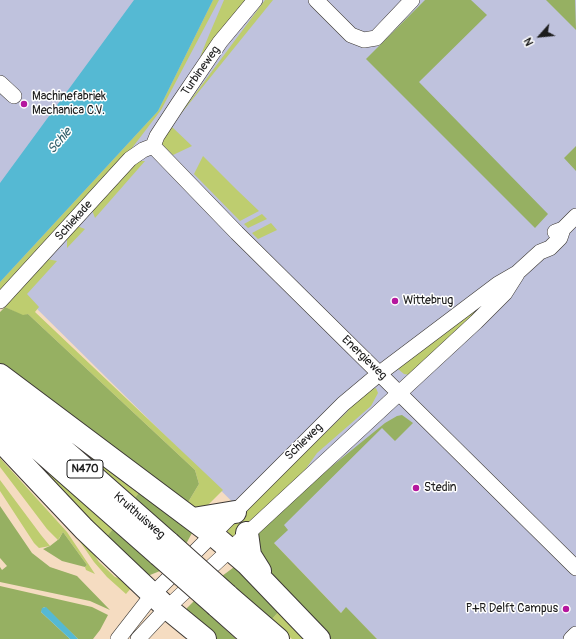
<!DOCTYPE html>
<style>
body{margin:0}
#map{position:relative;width:576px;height:639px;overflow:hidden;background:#f5dcc1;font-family:Pangolin,sans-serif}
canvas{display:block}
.north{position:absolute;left:520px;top:16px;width:40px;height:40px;-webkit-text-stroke:3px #fff;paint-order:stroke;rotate:243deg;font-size:11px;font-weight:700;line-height:16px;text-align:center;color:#1c1c1c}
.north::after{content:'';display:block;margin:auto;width:14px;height:18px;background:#1c1c1c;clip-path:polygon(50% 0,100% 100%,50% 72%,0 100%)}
</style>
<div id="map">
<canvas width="576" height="639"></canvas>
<div class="north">N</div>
</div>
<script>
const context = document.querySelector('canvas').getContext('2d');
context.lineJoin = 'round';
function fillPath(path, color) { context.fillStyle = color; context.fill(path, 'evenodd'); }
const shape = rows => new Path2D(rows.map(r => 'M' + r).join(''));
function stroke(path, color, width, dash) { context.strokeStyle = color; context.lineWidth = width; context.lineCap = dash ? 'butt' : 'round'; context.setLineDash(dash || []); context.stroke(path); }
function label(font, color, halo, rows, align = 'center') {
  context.font = font + ' Pangolin,sans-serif'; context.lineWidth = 3; context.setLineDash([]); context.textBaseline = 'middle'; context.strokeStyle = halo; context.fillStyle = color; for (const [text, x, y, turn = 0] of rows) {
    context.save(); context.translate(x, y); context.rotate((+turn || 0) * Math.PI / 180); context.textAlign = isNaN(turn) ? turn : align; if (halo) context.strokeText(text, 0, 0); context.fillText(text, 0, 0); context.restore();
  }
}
fillPath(shape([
 [0,0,576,0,576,639,377,639,346,608,341,613,274,543,34,306,0,282]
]), '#bfc2dd');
fillPath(shape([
 [213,0,219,0,161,110,129,152,0,292,0,282,158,111],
 [224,0,246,0,200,57,209,35],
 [265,0,273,0,171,126,192,146,173,155,162,144,163,137],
 [203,156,237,190,259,211,240,221,194,174],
 [138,161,145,161,95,218,92,210],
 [262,214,267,219,248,228,244,224],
 [271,223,277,230,258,239,252,233],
 [77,226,85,229,67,248,67,237],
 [47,259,57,261,27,294,39,307,35,312,223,490,205,508,197,511,187,504,199,484,195,470,28,314,23,316,5,307],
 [504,289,410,375,404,374,398,369,399,366,404,361],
 [376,388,378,393,371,406,317,453,305,470,234,538,225,529,347,412,355,399,368,390],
 [28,407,143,488,134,499],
 [0,426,113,529,103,541],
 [0,458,67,532,95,574,86,570,85,567,87,565,63,532,58,540,47,529,0,467],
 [0,480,41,535,50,546,39,548,34,543,0,491],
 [76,527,99,562,115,577,122,579,132,587,126,594,107,577,94,562,74,533],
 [283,607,313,639,292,639,271,620]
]), '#becd6f');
fillPath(shape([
 [425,0,471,0,487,15,419,82,548,214,535,228,366,59],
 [546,0,575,0,576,30],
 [576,146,576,171,564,158],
 [5,307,23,315,28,314,195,470,199,484,187,504,0,371,0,312],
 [402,415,413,423,395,441,382,428,284,525,288,530,274,543,341,613,346,607,377,639,328,639,255,557,256,528,385,423,397,416],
 [143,488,192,533,186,544,134,499],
 [0,506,32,553,50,567,77,576,110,610,90,601,0,582,0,567,2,570,7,566,0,558],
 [113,529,160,571,150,575,142,575,103,541],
 [63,532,87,565,85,567,62,561,43,549,50,546,59,539],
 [241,562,283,607,271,620,222,576],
 [0,586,92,607,108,615,100,630,93,639,78,639,44,607,41,612,70,639,0,639],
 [194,601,212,617,236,639,212,639,184,617,187,608]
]), '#96b062');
fillPath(shape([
 [134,0,213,0,158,111,0,282,0,183],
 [46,607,78,639,70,639,41,612,42,608]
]), '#55b9d3');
const minor = shape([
 [316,0,351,35,364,40,376,38,412,0],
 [0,83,14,96],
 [153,146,237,233,576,568],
 [153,146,157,136,178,104,220,42,255,0],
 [555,232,563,229,576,216],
 [0,301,130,159,143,150,153,146],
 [118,639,153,594,343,404,380,373,498,284,517,273,540,252,550,248,560,238,563,229],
 [138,639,167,608,476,322,505,293,517,274],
 [571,639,576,634]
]);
const highway = shape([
 [0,375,212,534,247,564,319,639],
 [0,394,169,543],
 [0,415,159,555],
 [0,440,84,529,167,608,205,639],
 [193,519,235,512],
 [247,533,250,555,260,571],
 [227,595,278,639],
 [217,606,254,639]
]);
stroke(minor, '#3d3935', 16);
stroke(highway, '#3d3935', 24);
stroke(minor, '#fff', 15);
stroke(highway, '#fff', 22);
const highwayBridge = shape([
 [169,543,227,595],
 [159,555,217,606]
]);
stroke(highwayBridge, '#3d3935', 24, []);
stroke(highwayBridge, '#fff', 22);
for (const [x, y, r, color] of [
 [24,104,4,"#b5179e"],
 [395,301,4,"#b5179e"],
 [416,488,4,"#b5179e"],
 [566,609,4,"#b5179e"]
]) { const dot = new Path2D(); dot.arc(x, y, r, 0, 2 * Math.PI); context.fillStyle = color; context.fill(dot); stroke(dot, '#fff', 1.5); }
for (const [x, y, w] of [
 [85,469,36]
]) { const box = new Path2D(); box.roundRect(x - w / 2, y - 9, w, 18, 3); context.fillStyle = '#fff'; context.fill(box); stroke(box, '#1c1c1c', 1); }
label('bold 11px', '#1c1c1c', null, [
 ["N470",85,469]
]);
label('12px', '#1c1c1c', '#fff', [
 ["Turbineweg",201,71,-55],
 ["Schiekade",74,221,-48],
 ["Energieweg",364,358,44],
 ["Schieweg",304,442,-44],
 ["Kruithuisweg",139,516,41]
]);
label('12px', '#1c1c1c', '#fff', [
 ["Machinefabriek",32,97],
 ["Mechanica C.V.",32,111],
 ["Wittebrug",403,301],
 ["Stedin",424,488],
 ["P+R Delft Campus",558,609,"right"]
], 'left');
label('italic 13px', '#36636e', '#fff', [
 ["Schie",60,141,-49]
]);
</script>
